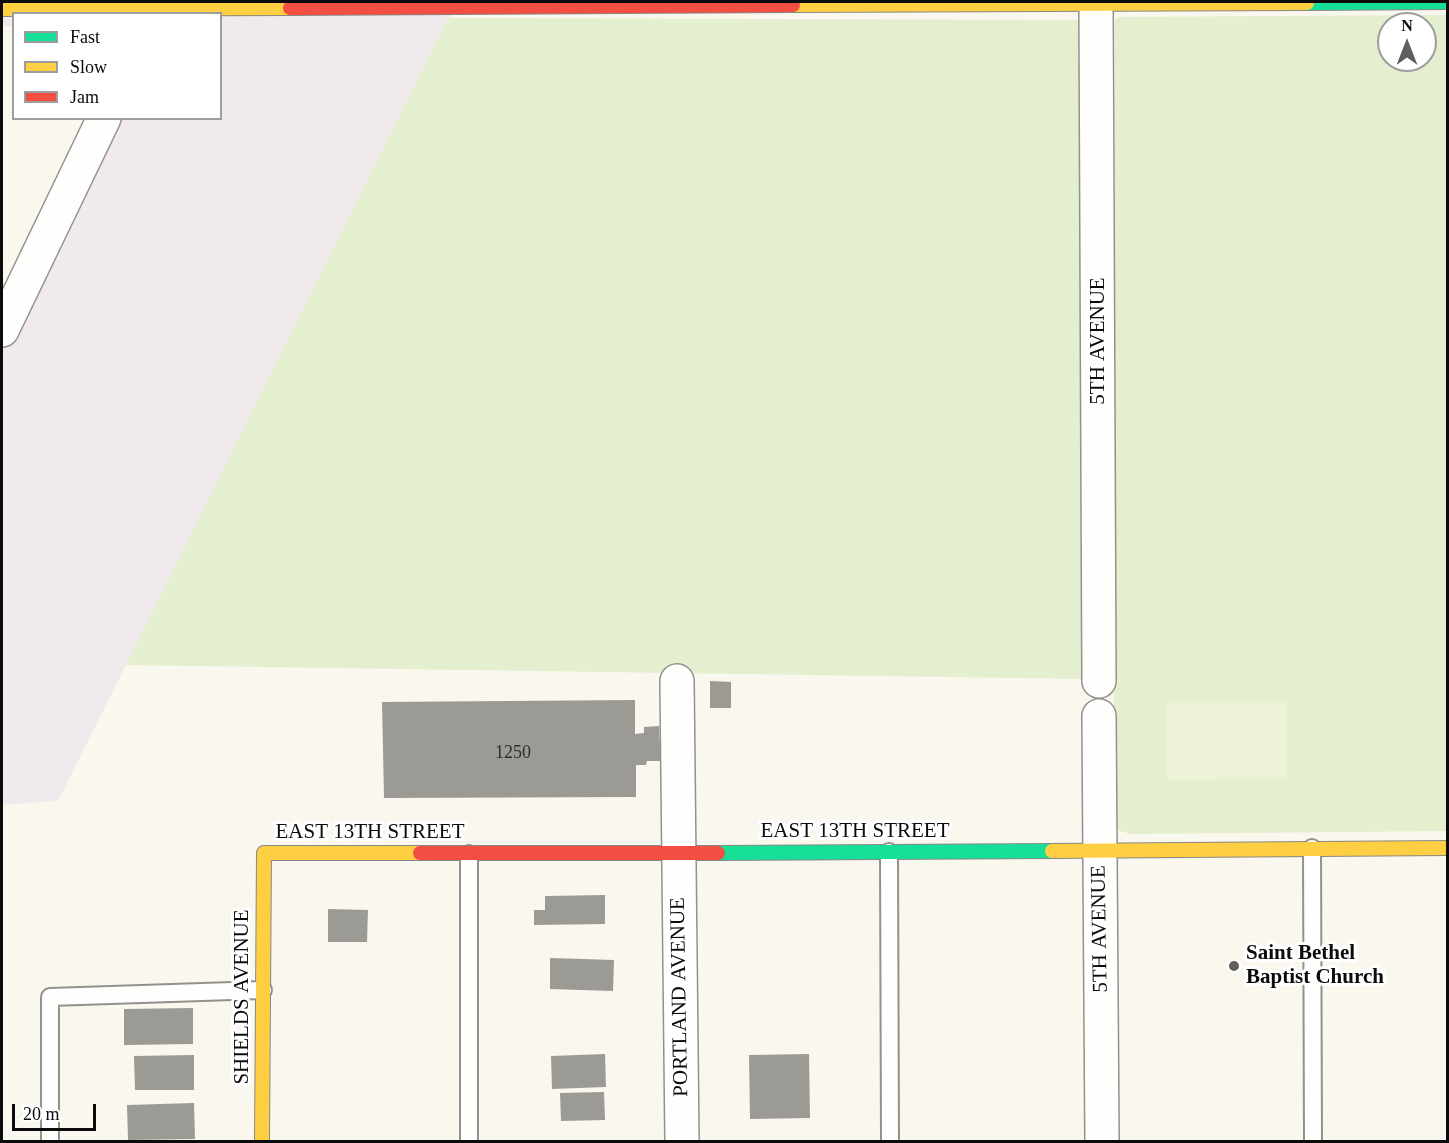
<!DOCTYPE html>
<style>
body{margin:0}
#map{position:relative;width:1449px;height:1143px;overflow:hidden;background:#faf7ee;font-family:Georgia,serif}
canvas{display:block}
.frame{position:absolute;inset:0;border:3px solid #0b0b0b;pointer-events:none}
.legend{position:absolute;left:12px;top:12px;width:210px;height:108px;box-sizing:border-box;background:#fff;border:2px solid #9d9d9d;margin:0;padding:8px 10px;list-style:none;font-size:18px;color:#0b0b0b}
.legend li{display:flex;align-items:center;gap:12px;height:30px}
.legend b{width:30px;border:2px solid #9d9d9d}
.north{position:absolute;left:1377px;top:12px;width:60px;height:60px;box-sizing:border-box;background:#fff;border:2px solid #9d9d9d;border-radius:50%;rotate:0deg;font-size:16px;font-weight:700;line-height:24px;text-align:center;color:#0b0b0b}
.north::after{content:'';display:block;margin:auto;width:21px;height:27px;background:#5f5e5a;clip-path:polygon(50% 0,100% 100%,50% 72%,0 100%)}
.scale{position:absolute;left:12px;top:1104px;width:84px;height:27px;box-sizing:border-box;border:3px solid #0b0b0b;border-top:0;padding-left:8px;font-size:18px;line-height:21px;white-space:nowrap;color:#0b0b0b;-webkit-text-stroke:4px #fff;paint-order:stroke}
</style>
<div id="map">
<canvas width="1449" height="1143"></canvas>
<div class="frame"></div>
<ul class="legend">
<li><b style="height:8px;background:#16e098"></b>Fast</li>
<li><b style="height:8px;background:#ffcf43"></b>Slow</li>
<li><b style="height:8px;background:#f24e42"></b>Jam</li>
</ul>
<div class="north">N</div>
<div class="scale">20 m</div>
</div>
<script>
const context = document.querySelector('canvas').getContext('2d');
context.lineJoin = 'round';
function fillPath(path, color) { context.fillStyle = color; context.fill(path, 'evenodd'); }
const shape = rows => new Path2D(rows.map(r => 'M' + r).join(''));
function stroke(path, color, width, dash) { context.strokeStyle = color; context.lineWidth = width; context.lineCap = dash ? 'butt' : 'round'; context.setLineDash(dash || []); context.stroke(path); }
function label(font, color, halo, rows, align = 'center') {
  context.font = font + ' Georgia,serif'; context.lineWidth = 6; context.setLineDash([]); context.textBaseline = 'middle'; context.strokeStyle = halo; context.fillStyle = color; for (const [text, x, y, turn = 0] of rows) {
    context.save(); context.translate(x, y); context.rotate((+turn || 0) * Math.PI / 180); context.textAlign = isNaN(turn) ? turn : align; if (halo) context.strokeText(text, 0, 0); context.fillText(text, 0, 0); context.restore();
  }
}
fillPath(shape([
 [2,2,457,2,58,801,2,805,2,291,88,119,220,118,220,14,14,14,13,26,2,26]
]), '#f1eaec');
fillPath(shape([
 [1447,15,1447,831,1131,834,1120,831,1116,827,1113,648,1115,20,1118,17],
 [1389,24,1425,24,1425,60,1389,60],
 [448,18,1080,20,1084,679,126,665]
]), '#e3efce');
fillPath(shape([
 [1167,703,1287,703,1287,779,1167,780]
]), '#ecf3d8');
fillPath(shape([
 [710,681,731,682,731,708,710,708],
 [635,700,635,734,644,733,644,727,659,726,660,747,660,761,647,761,646,765,636,765,636,797,384,798,382,702],
 [605,895,605,924,534,925,534,910,545,910,545,896],
 [328,909,368,910,367,942,328,942],
 [550,958,614,960,613,991,550,989],
 [193,1008,193,1044,124,1045,124,1009],
 [605,1054,606,1087,552,1089,551,1056],
 [809,1054,810,1118,750,1119,749,1055],
 [194,1055,194,1090,135,1090,134,1056],
 [604,1092,605,1120,561,1121,560,1093],
 [194,1103,195,1139,128,1140,127,1105]
]), '#9c9a94');
const lane = shape([
 [1312,848,1313,1142],
 [889,852,890,1142],
 [50,1142,50,997,263,990],
 [469,1142,469,854]
]);
const street = shape([
 [1096,2,1099,681],
 [2,330,104,118],
 [677,681,682,1142],
 [1099,716,1102,1142]
]);
const fast = shape([
 [1307,3,1448,2],
 [718,853,1052,851]
]);
const slow = shape([
 [793,5,1307,3],
 [2,9,290,8],
 [1052,851,1448,848],
 [262,1142,264,853,420,853]
]);
const jam = shape([
 [290,8,793,5],
 [420,853,718,853]
]);
stroke(lane, '#93918d', 20);
stroke(street, '#93918d', 36);
stroke(fast, '#898884', 16);
stroke(slow, '#898884', 16);
stroke(jam, '#898884', 16);
stroke(lane, '#fefefc', 16);
stroke(street, '#fefefc', 33);
stroke(fast, '#16e098', 14);
stroke(slow, '#ffcf43', 14);
stroke(jam, '#f24e42', 14);
for (const [x, y, r, color] of [
 [1234,966,6,"#5f5e5a"]
]) { const dot = new Path2D(); dot.arc(x, y, r, 0, 2 * Math.PI); context.fillStyle = color; context.fill(dot); stroke(dot, '#fff', 2); }
label('18px', '#2f2f2d', null, [
 ["1250",513,753]
]);
label('21px', '#0b0b0b', '#fff', [
 ["5TH AVENUE",1098,341,-90],
 ["EAST 13TH STREET",855,831],
 ["EAST 13TH STREET",370,832],
 ["5TH AVENUE",1100,929,-91],
 ["SHIELDS AVENUE",242,997,-90],
 ["PORTLAND AVENUE",680,997,-91]
]);
label('bold 21px', '#0b0b0b', '#fff', [
 ["Saint Bethel",1246,954],
 ["Baptist Church",1246,978]
], 'left');
</script>
